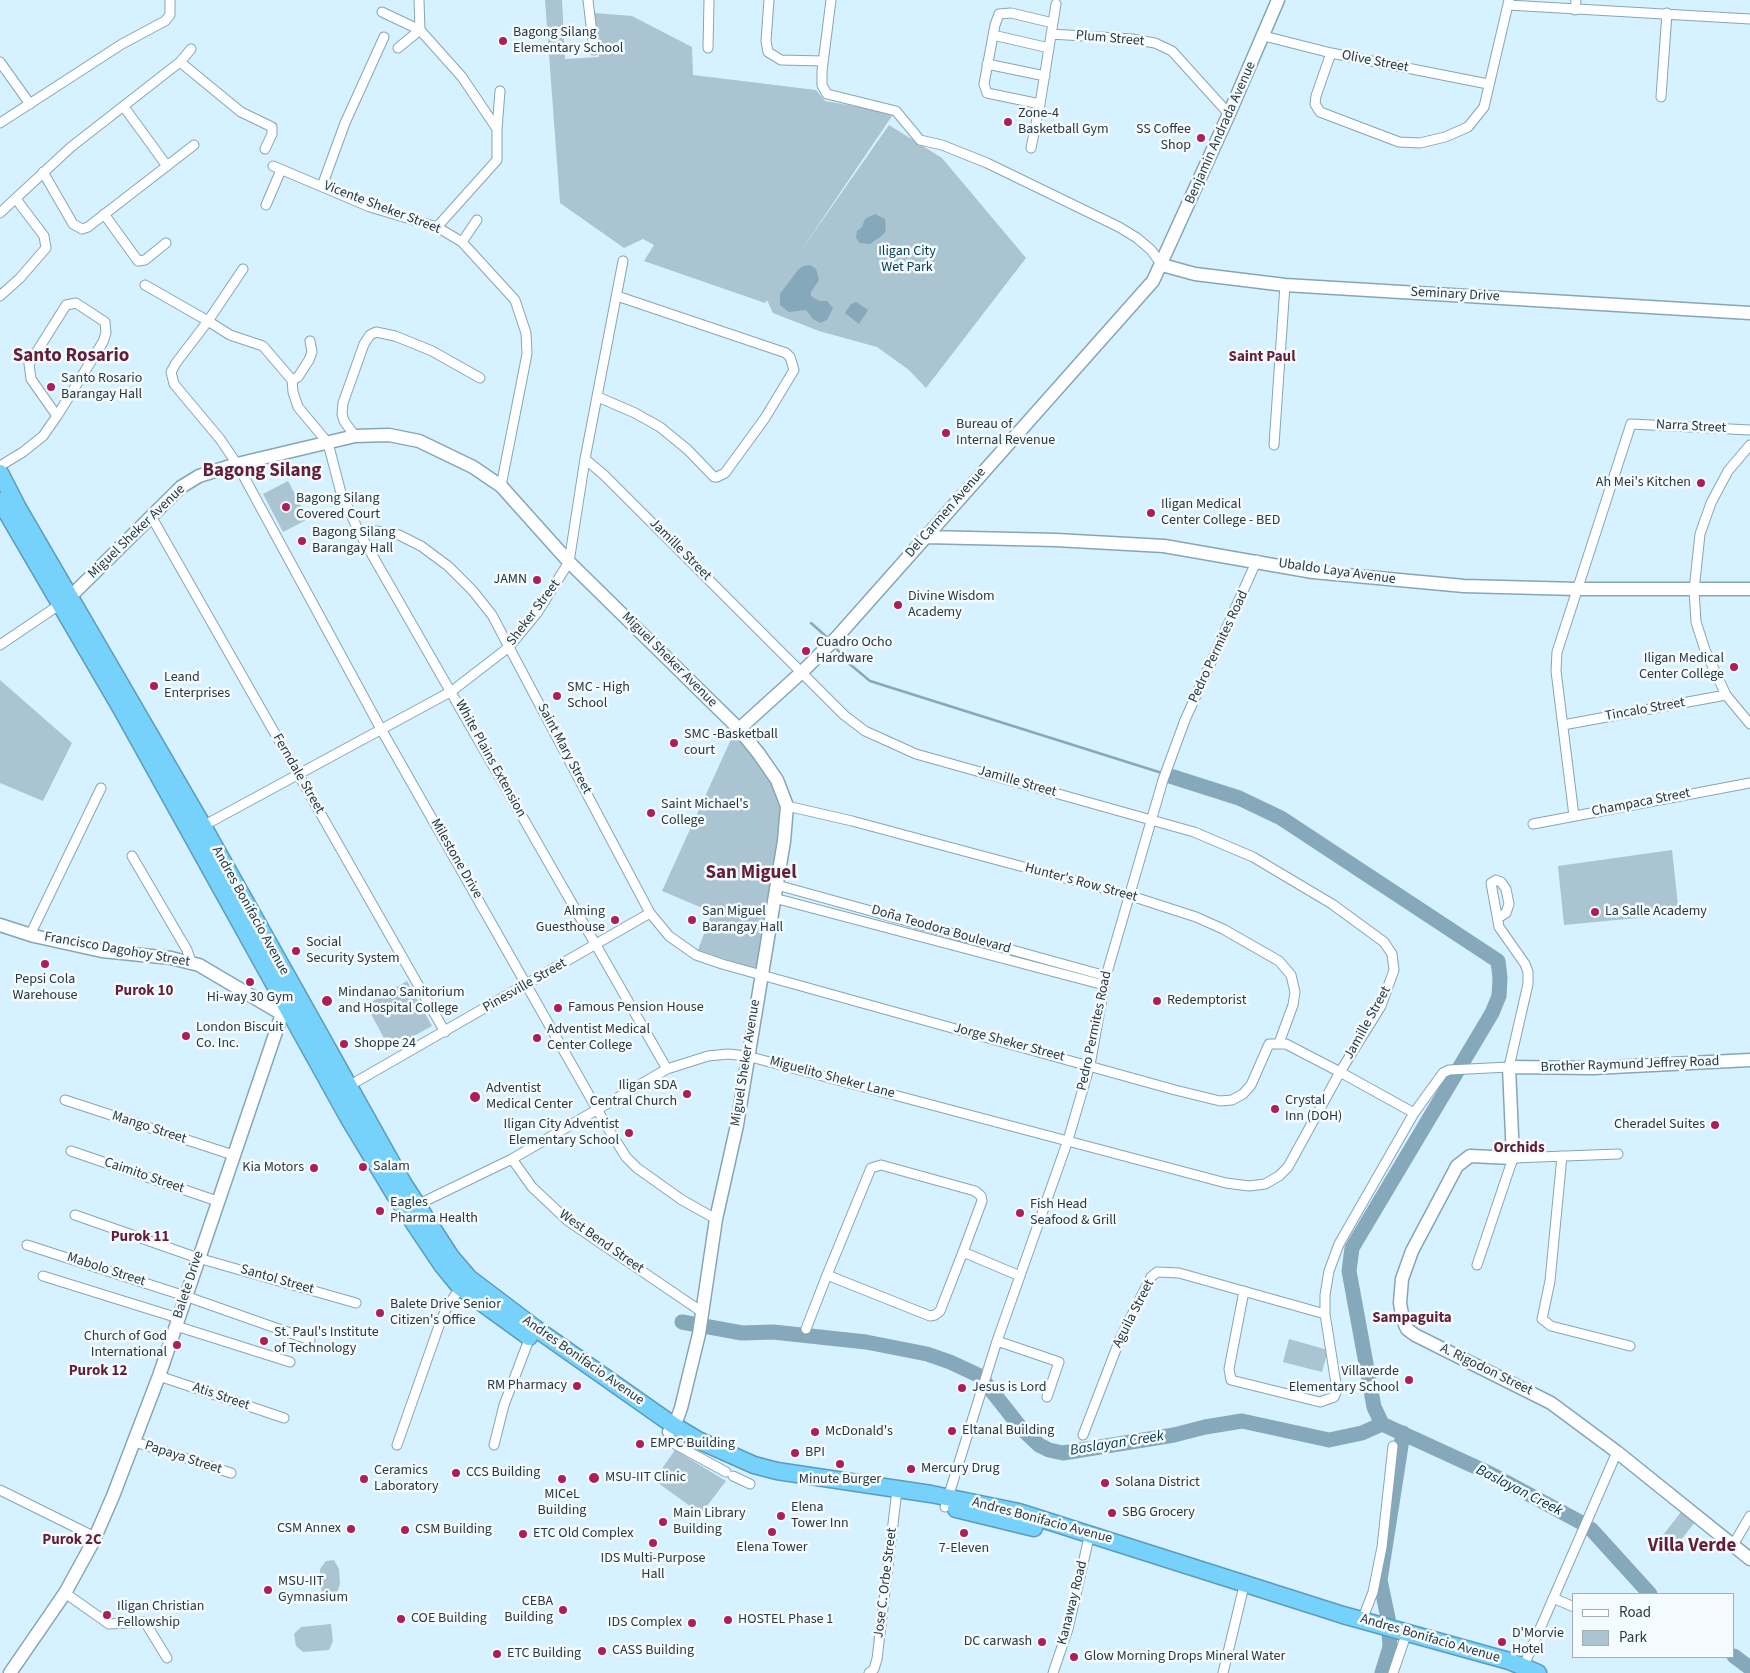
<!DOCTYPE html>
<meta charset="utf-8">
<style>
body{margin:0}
#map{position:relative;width:1750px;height:1673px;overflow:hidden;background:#d6f1ff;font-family:"Source Sans 3",sans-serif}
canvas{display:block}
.legend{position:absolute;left:1572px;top:1593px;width:162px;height:65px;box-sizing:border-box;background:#f4fbfe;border:1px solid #a4adb2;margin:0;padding:6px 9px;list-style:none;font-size:15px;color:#2b383f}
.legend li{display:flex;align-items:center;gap:10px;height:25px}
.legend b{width:25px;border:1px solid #a4adb2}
</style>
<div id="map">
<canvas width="1750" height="1673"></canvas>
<ul class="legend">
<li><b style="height:6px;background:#fff"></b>Road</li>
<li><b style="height:14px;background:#aac4d1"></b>Park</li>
</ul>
</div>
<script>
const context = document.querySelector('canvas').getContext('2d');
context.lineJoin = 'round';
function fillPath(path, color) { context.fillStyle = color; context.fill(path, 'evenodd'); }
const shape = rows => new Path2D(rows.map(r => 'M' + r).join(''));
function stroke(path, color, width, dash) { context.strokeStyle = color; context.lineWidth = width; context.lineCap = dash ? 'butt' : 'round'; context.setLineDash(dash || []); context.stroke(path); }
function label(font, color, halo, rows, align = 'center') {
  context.font = font + ' "Source Sans 3",sans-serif'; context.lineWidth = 5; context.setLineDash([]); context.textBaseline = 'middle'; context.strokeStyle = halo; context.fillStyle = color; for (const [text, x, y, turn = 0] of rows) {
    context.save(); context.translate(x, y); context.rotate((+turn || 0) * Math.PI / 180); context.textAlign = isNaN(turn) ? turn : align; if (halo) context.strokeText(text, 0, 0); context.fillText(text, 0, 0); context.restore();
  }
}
fillPath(shape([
 [545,0,562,0,565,59,599,57,594,13,632,16,692,47,693,75,816,90,825,101,894,113,800,252,889,125,942,158,1026,258,926,388,909,370,877,347,819,331,773,313,767,300,765,303,644,261,654,245,643,239,624,248,560,203],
 [288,481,308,519,283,532,263,494],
 [0,680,72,743,43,801,0,783],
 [733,735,756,755,772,779,781,804,782,824,758,970,698,950,712,912,662,891],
 [1672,850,1679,914,1564,925,1558,866],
 [407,981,432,1026,390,1049,366,1005],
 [1289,1339,1328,1350,1322,1372,1283,1362],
 [675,1450,726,1481,701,1514,654,1480],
 [1681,1512,1695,1522,1670,1554,1656,1544],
 [334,1560,339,1569,340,1584,335,1598,328,1602,322,1598,320,1569,326,1561],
 [331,1624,333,1641,329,1650,303,1652,296,1646,294,1634,301,1627]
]), '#aac4d1');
fillPath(shape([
 [875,214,885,219,886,230,884,234,870,244,860,243,856,238,857,231,862,227,865,219],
 [810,265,816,269,819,280,811,292,811,296,819,301,827,301,833,308,827,320,820,323,813,319,806,310,789,312,780,305,780,294,798,270,803,266],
 [856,302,868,310,859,324,845,313,851,304]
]), '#85a8ba');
stroke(shape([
 [811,623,829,639],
 [834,645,846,661,870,681,1162,773]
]), '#85a8ba', 2.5);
stroke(shape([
 [1170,776,1239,798,1281,818,1498,961,1500,978,1499,996,1492,1013,1352,1248,1349,1271,1374,1407,1382,1424,1491,1474,1582,1523],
 [682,1322,742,1333,773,1332,866,1342,927,1354,950,1362,980,1376,1021,1428,1039,1445,1049,1450,1063,1453,1174,1435,1205,1427,1242,1421,1329,1440,1362,1433,1382,1424],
 [1591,1529,1650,1594],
 [1734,1656,1750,1668],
 [1382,1673,1390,1647,1388,1618,1380,1580,1403,1433]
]), '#85a8ba', 15);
const street = shape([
 [419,0,420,30,462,77,497,129,497,160,437,227],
 [588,0,594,50],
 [769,0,766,41,768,52,781,60,823,61],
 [831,0,822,71,822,85,827,94,896,111,920,140,942,145,987,163,1119,227,1137,238,1151,250,1162,265],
 [1508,5,1750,19],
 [1575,10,1576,0],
 [382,12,420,30,398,48],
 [1051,34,1132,39,1155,43,1172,51,1229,114],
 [993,35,1049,48],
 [1264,36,1331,53,1488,84],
 [708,48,709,0],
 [1331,53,1316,96,1315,104,1320,112,1399,142,1420,143,1445,137,1468,127,1484,107,1509,0],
 [0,62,30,104],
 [180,62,241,112,272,127,272,134,265,149],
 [987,64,1045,76],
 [1661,97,1667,13],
 [1040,104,987,93,984,84,995,25,999,14,1011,13,1053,23],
 [124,107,167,166],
 [0,123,122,44,165,21,170,15,170,0],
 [497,129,500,91],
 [1031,148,1040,104,1056,4],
 [273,166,370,207,437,227,462,242,515,300,526,333,527,354,501,486],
 [43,172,73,224,82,229,88,227,194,145],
 [322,186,345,123,384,37],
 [266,205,281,170],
 [0,213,71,147,180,62,191,49],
 [104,214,138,261,145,260,166,243],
 [462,242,477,220],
 [243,269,208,321,230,335,263,346,292,380],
 [145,285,208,321,176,363,171,372,174,384,220,439,237,464,381,729,606,1125,626,1157,637,1168,682,1200,716,1219],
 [0,296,20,278,46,248,44,236,16,199],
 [310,341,312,352,309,360,298,377,292,380,293,392,298,407,328,443,341,493,359,532,667,1069],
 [598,397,635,413,660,427,688,450,714,477,717,477,725,473,765,418,794,370,790,357,786,353,617,296],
 [355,436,344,421,342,414,343,403,364,344,370,335,376,332,395,336,432,351,480,378],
 [1274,445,1285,285],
 [1750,445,1728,471,1711,503,1700,534,1694,590,1696,622,1705,650,1726,695,1750,724],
 [0,466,23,452,43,436,57,416,103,342,106,333,105,322,76,303,66,305,63,310,29,364,31,379,57,416],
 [151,516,445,1032],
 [359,532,376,531,399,535,421,546,448,566,473,591,492,615,650,913,669,936,696,955,722,964,1175,1090,1220,1101,1232,1100,1243,1094,1251,1085,1269,1044,1286,1044,1340,1072,1414,1113,1443,1073,1449,1070,1509,1067,1528,984,1528,972,1525,964,1499,927,1491,883,1496,880,1501,882,1506,889,1509,904,1506,913,1498,918],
 [0,645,62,603],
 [1563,725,1726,695],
 [787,806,852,821,1128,895,1196,917,1223,929,1279,961,1291,975,1295,992,1293,1005,1279,1043],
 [1574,816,1556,671,1557,652,1631,424,1750,430],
 [1533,824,1750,783],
 [203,826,452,691,509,647,537,613,569,562,585,459,623,261],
 [132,856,187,950,191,962],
 [777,885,1106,976],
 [774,898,1104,985],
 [30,935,101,788],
 [347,1087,650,913],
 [65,1100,233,1155],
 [71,1151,217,1201],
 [1562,1156,1550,1281,1542,1319,1551,1326,1630,1346],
 [512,1159,532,1187,568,1221,702,1312],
 [417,1205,512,1159,667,1069,708,1056,728,1054,747,1056,1226,1183,1249,1186,1265,1184,1279,1176,1288,1167,1340,1072,1381,1006,1394,970,1392,954,1384,942,1332,904,1253,857,1194,832,916,754,865,731,844,715,604,475,585,459],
 [75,1215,198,1258,356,1303],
 [27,1245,185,1296,310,1340],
 [963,1252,1020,1276],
 [1477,1265,1513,1158,1618,1154],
 [43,1276,178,1318],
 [1244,1291,1229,1369,1231,1380,1320,1402,1334,1397,1337,1390,1325,1314,1325,1295,1329,1271,1339,1244,1414,1113],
 [176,1326,290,1362],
 [806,1329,827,1275,871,1168,881,1165,975,1191,981,1196,982,1201,963,1252,940,1311,935,1315,930,1316,827,1275],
 [997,1341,1059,1362,1047,1397],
 [159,1376,284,1418],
 [1083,1435,1120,1339,1151,1277,1157,1272,1179,1273,1325,1314],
 [135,1442,231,1473],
 [671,1442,726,1472],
 [397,1445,440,1323,447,1307,463,1284],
 [494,1445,504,1405,530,1337],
 [733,1476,750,1484],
 [0,1490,95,1537],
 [945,1507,997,1341,1068,1140,1090,1065,1106,976,1163,780,1185,720,1257,560],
 [1733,1545,1750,1516],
 [65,1593,109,1624,145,1622,167,1658],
 [1553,1598,1574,1607],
 [1361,1623,1373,1592,1382,1547,1393,1446],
 [1522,1670,1617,1452],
 [869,1673,874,1669,877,1659,897,1490],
 [1053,1673,1068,1629,1090,1533],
 [1223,1673,1243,1590],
 [1393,1673,1407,1632]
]);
const secondary = shape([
 [1162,265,1195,274,1285,285,1750,313],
 [926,537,1056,540,1164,546,1313,572,1464,586,1577,589,1750,589],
 [70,597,181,487,199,476,237,464,355,436,389,435,419,441,473,467,501,486,569,562,739,729,759,754,777,780,787,806,784,841,737,1125,716,1219,699,1334,681,1408,677,1419,669,1432],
 [739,729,803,671,838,636,1153,281,1229,114,1278,0],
 [0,925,34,936,102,951,171,958,199,965,282,1014],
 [1750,1060,1593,1068,1509,1067,1513,1158,1470,1156,1457,1166,1412,1251,1402,1279,1400,1303,1403,1320,1407,1329,1415,1335,1551,1403,1617,1452,1750,1559],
 [10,1673,65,1593,93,1542,113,1496,159,1376,282,1014,296,1006]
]);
const highway = shape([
 [0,473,18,508,203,826,403,1183,451,1257,469,1278,535,1328,673,1425,698,1440,754,1465,777,1471,931,1494,1019,1512,1343,1615,1509,1661,1538,1673],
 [0,501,122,710,348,1117,395,1195,442,1265,460,1287,529,1337],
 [956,1509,1034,1528]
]);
stroke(street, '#86a6b6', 11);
stroke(secondary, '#86a6b6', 15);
stroke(highway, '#5c9bb9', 19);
stroke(street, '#fff', 9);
stroke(secondary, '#fff', 12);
stroke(highway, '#76d1fb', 16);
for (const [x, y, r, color] of [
 [503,41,5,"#ac1e59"],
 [1008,122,5,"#ac1e59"],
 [1201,138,5,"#ac1e59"],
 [51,387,5,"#ac1e59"],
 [946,433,5,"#ac1e59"],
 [1701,483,5,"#ac1e59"],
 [286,507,5,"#ac1e59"],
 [1151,513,5,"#ac1e59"],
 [302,541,5,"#ac1e59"],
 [537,580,5,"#ac1e59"],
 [898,605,5,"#ac1e59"],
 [806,651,5,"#ac1e59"],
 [1734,667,5,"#ac1e59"],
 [154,686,5,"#ac1e59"],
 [557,696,5,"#ac1e59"],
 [674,743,5,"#ac1e59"],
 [651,813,5,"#ac1e59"],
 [1595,912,5,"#ac1e59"],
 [615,920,5,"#ac1e59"],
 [692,920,5,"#ac1e59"],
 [296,951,5,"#ac1e59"],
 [45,964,5,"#ac1e59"],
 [250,982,5,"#ac1e59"],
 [327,1001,6,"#ac1e59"],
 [1157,1001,5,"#ac1e59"],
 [558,1008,5,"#ac1e59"],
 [186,1036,5,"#ac1e59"],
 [537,1038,5,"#ac1e59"],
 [344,1044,5,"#ac1e59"],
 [687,1094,5,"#ac1e59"],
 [475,1097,6,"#ac1e59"],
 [1275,1109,5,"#ac1e59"],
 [1715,1125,5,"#ac1e59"],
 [629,1133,5,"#ac1e59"],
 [363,1167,5,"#ac1e59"],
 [314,1168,5,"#ac1e59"],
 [380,1211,5,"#ac1e59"],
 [1020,1213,5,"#ac1e59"],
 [380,1313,5,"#ac1e59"],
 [264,1341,5,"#ac1e59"],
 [177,1345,5,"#ac1e59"],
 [1409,1380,5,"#ac1e59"],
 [577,1386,5,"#ac1e59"],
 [962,1388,5,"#ac1e59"],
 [952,1431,5,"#ac1e59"],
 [815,1432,5,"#ac1e59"],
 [640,1444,5,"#ac1e59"],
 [795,1453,5,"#ac1e59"],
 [840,1464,5,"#ac1e59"],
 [911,1469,5,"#ac1e59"],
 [456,1473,5,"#ac1e59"],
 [594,1478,6,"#ac1e59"],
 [364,1479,5,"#ac1e59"],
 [562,1479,5,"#ac1e59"],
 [1105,1483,5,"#ac1e59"],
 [1112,1513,5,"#ac1e59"],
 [781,1516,5,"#ac1e59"],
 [663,1522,5,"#ac1e59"],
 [351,1529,5,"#ac1e59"],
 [405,1530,5,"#ac1e59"],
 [772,1532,5,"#ac1e59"],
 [964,1533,5,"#ac1e59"],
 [523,1534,5,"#ac1e59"],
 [653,1543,5,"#ac1e59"],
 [268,1590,5,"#ac1e59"],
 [563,1610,5,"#ac1e59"],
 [107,1615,5,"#ac1e59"],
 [401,1619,5,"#ac1e59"],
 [728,1620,5,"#ac1e59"],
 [692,1623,5,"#ac1e59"],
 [1042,1642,5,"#ac1e59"],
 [1502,1642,5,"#ac1e59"],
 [602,1651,5,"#ac1e59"],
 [497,1654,5,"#ac1e59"],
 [1074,1657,5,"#ac1e59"]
]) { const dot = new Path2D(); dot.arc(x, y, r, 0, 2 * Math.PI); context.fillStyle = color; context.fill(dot); stroke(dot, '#f4fbfe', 2); }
label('14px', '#2b383f', '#f4fbfe', [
 ["Bagong Silang",513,33],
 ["Elementary School",513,49],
 ["Zone-4",1018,114],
 ["Basketball Gym",1018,130],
 ["SS Coffee",1191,130,"right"],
 ["Shop",1191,146,"right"],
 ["Santo Rosario",61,379],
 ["Barangay Hall",61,395],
 ["Bureau of",956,425],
 ["Internal Revenue",956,441],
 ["Ah Mei's Kitchen",1691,483,"right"],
 ["Bagong Silang",296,499],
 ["Covered Court",296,515],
 ["Iligan Medical",1161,505],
 ["Center College - BED",1161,521],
 ["Bagong Silang",312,533],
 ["Barangay Hall",312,549],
 ["JAMN",527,580,"right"],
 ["Divine Wisdom",908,597],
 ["Academy",908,613],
 ["Cuadro Ocho",816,643],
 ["Hardware",816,659],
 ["Iligan Medical",1724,659,"right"],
 ["Center College",1724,675,"right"],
 ["Leand",164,678],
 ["Enterprises",164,694],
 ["SMC - High",567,688],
 ["School",567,704],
 ["SMC -Basketball",684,735],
 ["court",684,751],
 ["Saint Michael's",661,805],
 ["College",661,821],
 ["Alming",605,912,"right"],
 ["Guesthouse",605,928,"right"],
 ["San Miguel",702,912],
 ["Barangay Hall",702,928],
 ["La Salle Academy",1605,912],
 ["Social",306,943],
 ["Security System",306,959],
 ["Pepsi Cola",45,980,"center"],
 ["Warehouse",45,996,"center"],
 ["Mindanao Sanitorium",338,993],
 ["and Hospital College",338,1009],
 ["Hi-way 30 Gym",250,998,"center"],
 ["Redemptorist",1167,1001],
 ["Famous Pension House",568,1008],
 ["London Biscuit",196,1028],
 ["Co. Inc.",196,1044],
 ["Adventist Medical",547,1030],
 ["Center College",547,1046],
 ["Shoppe 24",354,1044],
 ["Iligan SDA",677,1086,"right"],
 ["Central Church",677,1102,"right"],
 ["Adventist",486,1089],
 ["Medical Center",486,1105],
 ["Crystal",1285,1101],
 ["Inn (DOH)",1285,1117],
 ["Iligan City Adventist",619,1125,"right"],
 ["Elementary School",619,1141,"right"],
 ["Cheradel Suites",1705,1125,"right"],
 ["Salam",373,1167],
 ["Kia Motors",304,1168,"right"],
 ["Eagles",390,1203],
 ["Pharma Health",390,1219],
 ["Fish Head",1030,1205],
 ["Seafood & Grill",1030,1221],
 ["Balete Drive Senior",390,1305],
 ["Citizen's Office",390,1321],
 ["St. Paul's Institute",274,1333],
 ["of Technology",274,1349],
 ["Church of God",167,1337,"right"],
 ["International",167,1353,"right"],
 ["Villaverde",1399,1372,"right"],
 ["Elementary School",1399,1388,"right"],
 ["RM Pharmacy",567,1386,"right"],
 ["Jesus is Lord",972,1388],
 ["Eltanal Building",962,1431],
 ["McDonald's",825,1432],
 ["EMPC Building",650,1444],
 ["BPI",805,1453],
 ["Mercury Drug",921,1469],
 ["Ceramics",374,1471],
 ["Laboratory",374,1487],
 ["CCS Building",466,1473],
 ["MSU-IIT Clinic",605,1478],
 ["Minute Burger",840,1480,"center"],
 ["Solana District",1115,1483],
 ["MICeL",562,1495,"center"],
 ["Building",562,1511,"center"],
 ["Elena",791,1508],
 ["Tower Inn",791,1524],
 ["SBG Grocery",1122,1513],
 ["Main Library",673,1514],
 ["Building",673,1530],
 ["CSM Annex",341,1529,"right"],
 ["CSM Building",415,1530],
 ["ETC Old Complex",533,1534],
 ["Elena Tower",772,1548,"center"],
 ["7-Eleven",964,1549,"center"],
 ["IDS Multi-Purpose",653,1559,"center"],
 ["Hall",653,1575,"center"],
 ["MSU-IIT",278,1582],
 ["Gymnasium",278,1598],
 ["CEBA",553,1602,"right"],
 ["Building",553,1618,"right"],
 ["Iligan Christian",117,1607],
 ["Fellowship",117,1623],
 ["COE Building",411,1619],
 ["HOSTEL Phase 1",738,1620],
 ["IDS Complex",682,1623,"right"],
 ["D'Morvie",1512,1634],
 ["Hotel",1512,1650],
 ["DC carwash",1032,1642,"right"],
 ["CASS Building",612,1651],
 ["ETC Building",507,1654],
 ["Glow Morning Drops Mineral Water",1084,1657]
], 'left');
label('14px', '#2b383f', '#f4fbfe', [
 ["Plum Street",1110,39,5],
 ["Olive Street",1375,62,11],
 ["Benjamin Andrada Avenue",1221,133,-66],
 ["Vicente Sheker Street",382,208,21],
 ["Seminary Drive",1455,295,3],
 ["Narra Street",1691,427,3],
 ["Del Carmen Avenue",946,513,-49],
 ["Miguel Sheker Avenue",137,532,-44],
 ["Jamille Street",680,550,45],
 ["Ubaldo Laya Avenue",1337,572,8],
 ["Sheker Street",534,613,-53],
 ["Pedro Permites Road",1219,647,-65],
 ["Miguel Sheker Avenue",669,660,45],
 ["Tincalo Street",1645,710,-10],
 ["Saint Mary Street",564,749,62],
 ["White Plains Extension",490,759,61],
 ["Ferndale Street",298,774,60],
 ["Jamille Street",1017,782,16],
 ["Champaca Street",1641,803,-11],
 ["Milestone Drive",456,859,60],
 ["Hunter's Row Street",1081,883,15],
 ["Andres Bonifacio Avenue",250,911,61],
 ["Doña Teodora Boulevard",941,930,16],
 ["Francisco Dagohoy Street",117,950,10],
 ["Pinesville Street",525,986,-30],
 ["Jamille Street",1368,1023,-61],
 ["Pedro Permites Road",1095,1031,-78],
 ["Jorge Sheker Street",1009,1043,15],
 ["Miguel Sheker Avenue",746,1063,-81],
 ["Brother Raymund Jeffrey Road",1630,1065,-2],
 ["Miguelito Sheker Lane",832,1078,15],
 ["Mango Street",149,1128,18],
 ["Caimito Street",144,1176,19],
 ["West Bend Street",601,1242,35],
 ["Mabolo Street",106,1270,18],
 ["Santol Street",277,1280,16],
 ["Balete Drive",189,1285,-72],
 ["Aguila Street",1134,1314,-63],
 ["Andres Bonifacio Avenue",583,1361,35],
 ["A. Rigodon Street",1486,1370,26],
 ["Atis Street",221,1397,19],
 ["Papaya Street",183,1458,18],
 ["Andres Bonifacio Avenue",1042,1521,15],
 ["Jose C. Orbe Street",886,1583,-83],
 ["Kanaway Road",1073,1603,-76],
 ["Andres Bonifacio Avenue",1430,1639,16]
]);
label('14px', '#063a4e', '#f4fbfe', [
 ["Iligan City",907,252],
 ["Wet Park",907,268]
]);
label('bold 15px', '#631f37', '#f4fbfe', [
 ["Saint Paul",1262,358],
 ["Purok 10",144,992],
 ["Orchids",1519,1149],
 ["Purok 11",140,1238],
 ["Sampaguita",1412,1319],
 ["Purok 12",98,1372],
 ["Purok 2C",72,1541]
]);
label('italic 15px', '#003346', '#f4fbfe', [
 ["Baslayan Creek",1117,1444,-9],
 ["Baslayan Creek",1519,1491,27]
]);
label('bold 19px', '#631f37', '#f4fbfe', [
 ["Santo Rosario",71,357],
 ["Bagong Silang",262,472],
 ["San Miguel",751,874],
 ["Villa Verde",1692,1547]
]);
</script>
